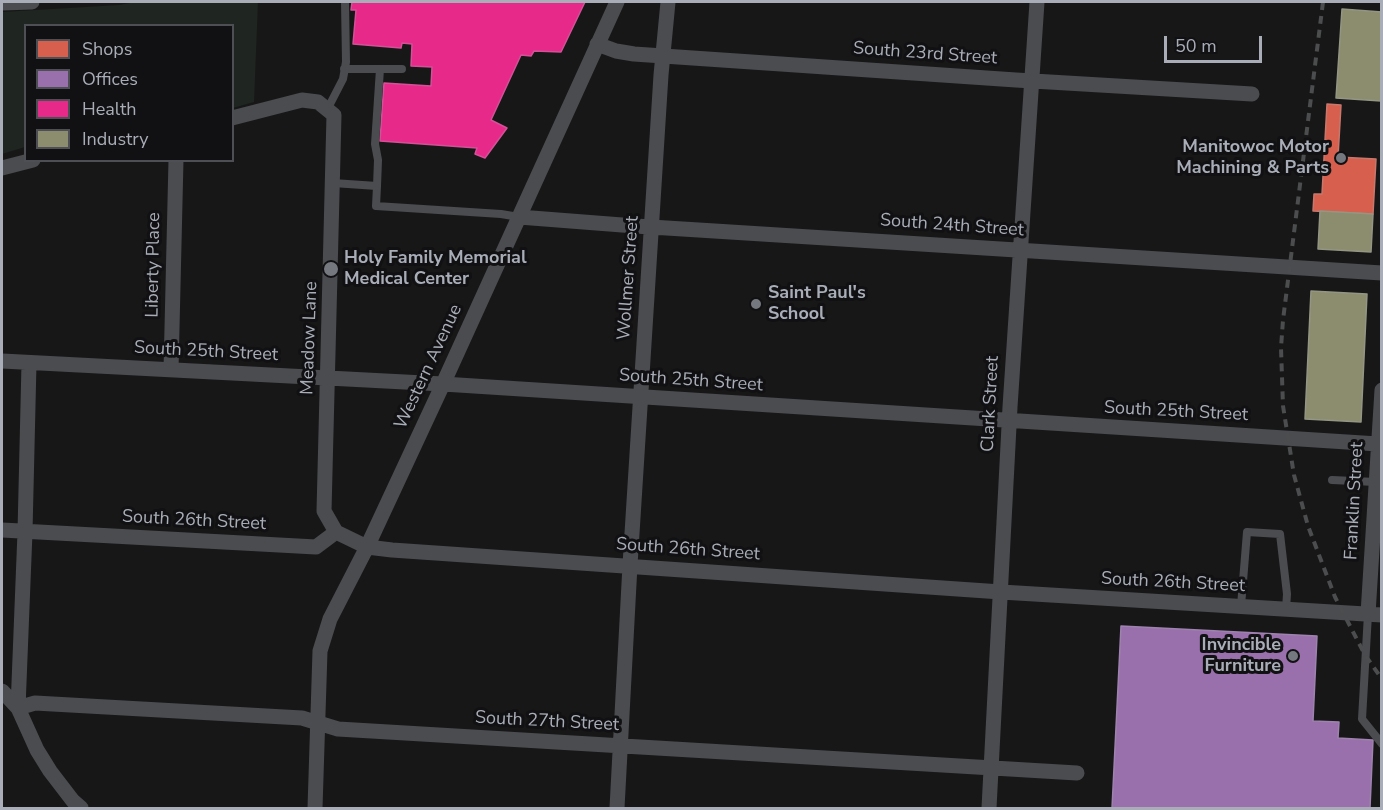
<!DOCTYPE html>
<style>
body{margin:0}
#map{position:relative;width:1383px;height:810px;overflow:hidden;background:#171717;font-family:"Nunito Sans",sans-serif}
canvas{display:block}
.frame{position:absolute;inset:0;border:3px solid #a8adb7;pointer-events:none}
.legend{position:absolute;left:24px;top:24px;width:210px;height:138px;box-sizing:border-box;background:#111113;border:2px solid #4d4f55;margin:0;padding:8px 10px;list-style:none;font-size:18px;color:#a8adb7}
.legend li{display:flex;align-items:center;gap:12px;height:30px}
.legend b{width:30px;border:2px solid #4d4f55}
.scale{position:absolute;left:1164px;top:36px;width:98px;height:27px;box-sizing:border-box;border:3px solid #a8adb7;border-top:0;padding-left:8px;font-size:18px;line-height:21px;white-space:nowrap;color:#a8adb7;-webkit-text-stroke:4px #111113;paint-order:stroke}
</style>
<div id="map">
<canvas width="1383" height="810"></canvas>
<div class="frame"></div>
<ul class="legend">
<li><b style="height:16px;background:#d6604d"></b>Shops</li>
<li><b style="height:16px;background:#9970ab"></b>Offices</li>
<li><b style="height:16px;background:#e7298a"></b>Health</li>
<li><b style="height:16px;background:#8c8c6e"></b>Industry</li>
</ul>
<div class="scale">50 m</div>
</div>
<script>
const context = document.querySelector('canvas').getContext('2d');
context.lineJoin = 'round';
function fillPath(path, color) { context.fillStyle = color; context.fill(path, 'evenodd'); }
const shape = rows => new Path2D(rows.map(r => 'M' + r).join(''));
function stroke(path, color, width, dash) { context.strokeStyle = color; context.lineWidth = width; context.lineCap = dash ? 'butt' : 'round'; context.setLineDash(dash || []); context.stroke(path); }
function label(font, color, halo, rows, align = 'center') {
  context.font = font + ' "Nunito Sans",sans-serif'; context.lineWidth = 6; context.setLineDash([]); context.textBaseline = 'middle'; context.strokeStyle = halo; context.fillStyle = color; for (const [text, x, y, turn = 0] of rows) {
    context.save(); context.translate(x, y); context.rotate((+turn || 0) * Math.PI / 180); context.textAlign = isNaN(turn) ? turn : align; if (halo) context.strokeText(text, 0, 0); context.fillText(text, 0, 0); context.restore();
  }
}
fillPath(shape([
 [135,2,258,2,254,102,233,108,232,26,26,26,25,147,2,154,2,12,119,5]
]), '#1f2520');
const shops = shape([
 [1327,104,1341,105,1338,157,1376,159,1373,214,1313,211,1314,194,1322,194,1327,104]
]);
fillPath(shops, '#d6604d');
stroke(shops, '#c8776d', 1.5);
const offices = shape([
 [1121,626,1317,636,1313,721,1339,722,1338,738,1373,740,1370,808,1112,808,1121,626]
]);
fillPath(offices, '#9970ab');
stroke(offices, '#9e82af', 1.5);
const health = shape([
 [352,2,585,2,561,52,534,51,531,56,521,55,491,120,507,128,485,158,475,154,477,148,380,141,384,83,431,86,432,67,411,66,412,44,402,43,401,48,353,44,356,10,351,10,352,2]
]);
fillPath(health, '#e7298a');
stroke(health, '#d45198', 1.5);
const industry = shape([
 [1342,9,1382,12,1381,101,1336,98,1342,9],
 [1320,211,1373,214,1371,252,1318,249,1320,211],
 [1311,291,1367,294,1361,422,1305,419,1311,291]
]);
fillPath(industry, '#8c8c6e');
stroke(industry, '#949684', 1.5);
stroke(shape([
 [344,69,402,69],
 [328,108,343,79,346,62,345,2],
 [333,183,377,186,376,206,501,214,519,217],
 [377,186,378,160,375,144,380,69],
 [1332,480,1376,482],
 [1241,606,1247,532,1280,534,1287,594,1286,609],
 [1368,614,1362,719,1382,744]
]), '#4b4c50', 8);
stroke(shape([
 [2,3,32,2],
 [597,44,616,51,634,54,1016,80,1252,94],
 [232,118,302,100,318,102,334,115,324,511,336,532],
 [2,168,33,160],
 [519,217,635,226,1382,273],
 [2,361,443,384,1378,444],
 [29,363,25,532,18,708,35,703,302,718,338,729,1077,773],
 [171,370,176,160],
 [2,530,316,547,336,532,367,547,392,550,1001,592,1382,615],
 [1368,614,1382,390],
 [2,691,18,708,37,750,50,771,73,801,81,808],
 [315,808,320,651,330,619,367,547,443,384,617,2],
 [617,808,630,565,661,75,668,2],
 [989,808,1010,407,1037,2]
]), '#4b4c50', 15);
stroke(shape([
 [1323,2,1283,320,1281,348,1283,406,1294,475,1308,526,1335,597,1365,655,1382,679]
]), '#4b4d4f', 4, [8, 6]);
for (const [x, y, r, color] of [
 [1341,158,6,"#75787f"],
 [331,269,8,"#75787f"],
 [756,304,6,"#75787f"],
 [1293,656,6,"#75787f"]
]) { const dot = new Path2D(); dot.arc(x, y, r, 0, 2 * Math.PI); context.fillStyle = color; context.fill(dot); stroke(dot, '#111113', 2); }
label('18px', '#a8adb7', '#111113', [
 ["South 23rd Street",925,54,4],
 ["South 24th Street",952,226,4],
 ["Liberty Place",154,265,-89],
 ["Wollmer Street",629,278,-86],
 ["Meadow Lane",310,338,-88],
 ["South 25th Street",206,352,3],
 ["Western Avenue",429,367,-65],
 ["South 25th Street",691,381,4],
 ["Clark Street",991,404,-87],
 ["South 25th Street",1176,412,3],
 ["Franklin Street",1355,501,-87],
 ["South 26th Street",194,521,3],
 ["South 26th Street",688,550,4],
 ["South 26th Street",1173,583,3],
 ["South 27th Street",547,722,3]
]);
label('bold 18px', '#a8adb7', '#111113', [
 ["Manitowoc Motor",1329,148],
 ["Machining & Parts",1329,169],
 ["Holy Family Memorial",344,259,"left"],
 ["Medical Center",344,280,"left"],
 ["Saint Paul's",768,294,"left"],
 ["School",768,315,"left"],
 ["Invincible",1281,646],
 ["Furniture",1281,667]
], 'right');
</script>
